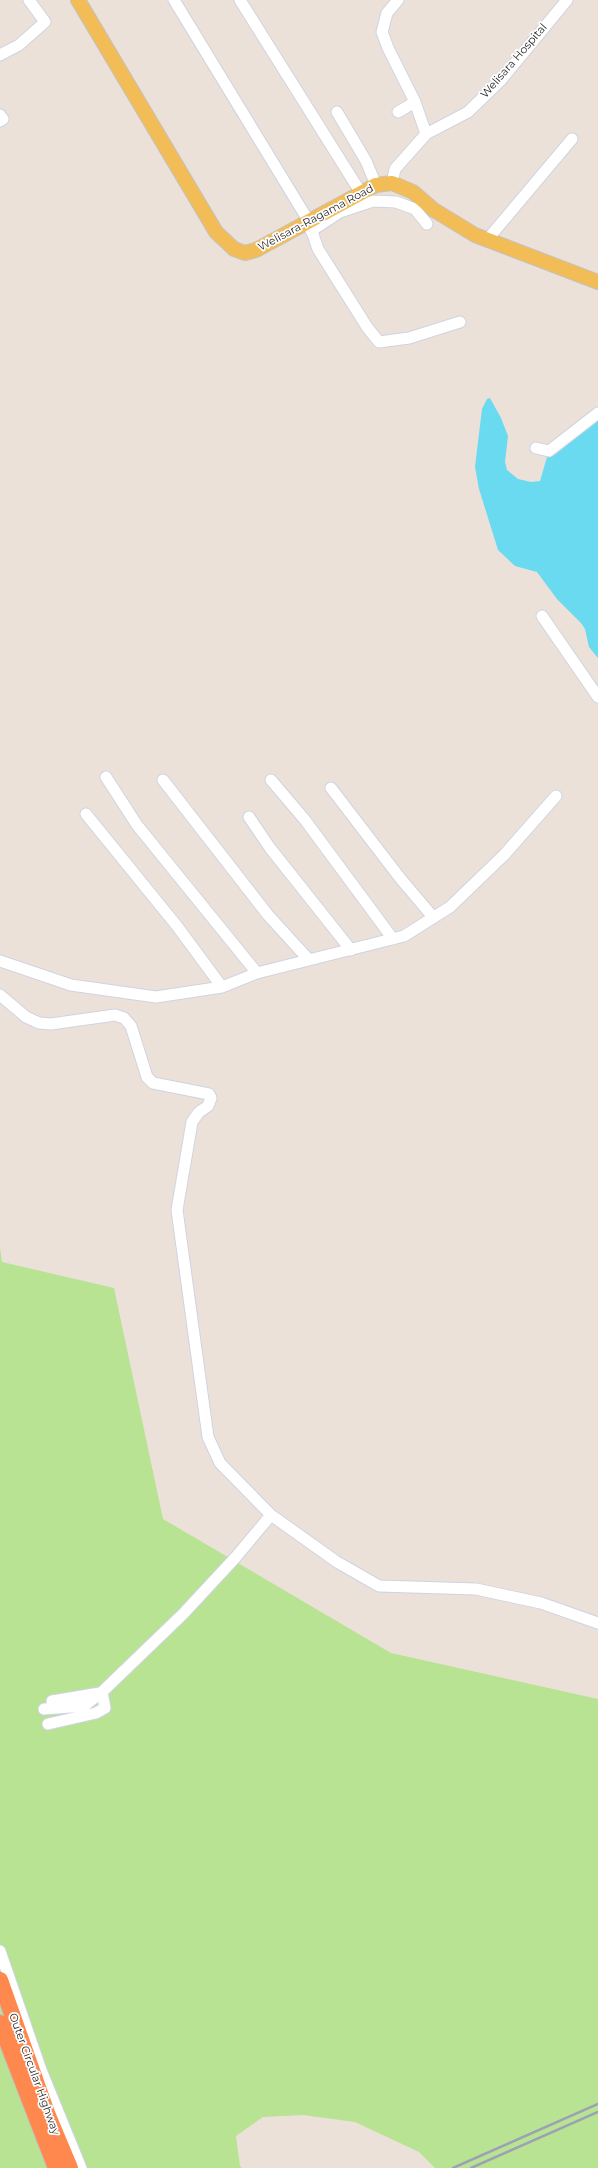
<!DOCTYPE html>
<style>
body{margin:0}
canvas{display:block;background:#ebe1d9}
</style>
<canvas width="598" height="2168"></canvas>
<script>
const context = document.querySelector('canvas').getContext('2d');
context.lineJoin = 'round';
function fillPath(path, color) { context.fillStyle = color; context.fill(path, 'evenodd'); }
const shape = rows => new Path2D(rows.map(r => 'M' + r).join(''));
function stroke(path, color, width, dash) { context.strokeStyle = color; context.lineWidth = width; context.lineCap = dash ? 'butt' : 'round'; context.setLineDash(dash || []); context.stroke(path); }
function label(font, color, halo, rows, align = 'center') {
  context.font = font + ' Montserrat,sans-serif'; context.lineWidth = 3.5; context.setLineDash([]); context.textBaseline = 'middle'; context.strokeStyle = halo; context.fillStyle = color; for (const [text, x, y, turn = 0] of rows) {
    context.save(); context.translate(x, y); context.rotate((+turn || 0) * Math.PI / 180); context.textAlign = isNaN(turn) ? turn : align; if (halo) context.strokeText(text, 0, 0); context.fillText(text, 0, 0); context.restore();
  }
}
fillPath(shape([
 [0,1248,2,1262,114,1288,163,1519,391,1653,598,1699,598,2168,435,2168,419,2152,355,2122,303,2115,263,2117,236,2136,240,2166,242,2168,0,2168]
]), '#b7e393');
fillPath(shape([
 [490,398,501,418,508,436,505,462,507,470,518,479,531,482,540,481,547,457,551,453,598,416,598,658,589,647,585,629,581,623,557,599,537,572,515,566,498,550,479,489,475,467,482,409,487,399]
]), '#69daf0');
const minor = shape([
 [174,0,308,220,318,249,367,327,379,342,409,338,460,322],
 [240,0,361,193],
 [398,0,387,13,382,32,388,48,415,102,426,134],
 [0,55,19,45,45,22,29,0],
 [337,112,366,161,376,185],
 [398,112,415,102],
 [0,115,3,119,0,121],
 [392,183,395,169,426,134,468,112,501,80,567,0],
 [311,231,340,212,373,201,396,202,415,209,427,224],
 [487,240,572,139],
 [536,448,549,451,598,413],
 [542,616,598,697],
 [106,777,137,825,257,973],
 [163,780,268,915,309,960],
 [271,780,305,820,393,939],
 [331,788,400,878,433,917],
 [86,814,177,926,222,987],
 [249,817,270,848,351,950],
 [0,961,71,985,156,997,222,987,257,973,404,936,450,907,504,855,556,796],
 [0,995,26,1017,39,1023,51,1024,115,1015,124,1018,131,1026,147,1077,153,1083,209,1094,211,1098,208,1106,199,1112,192,1122,177,1210,208,1437,220,1463,271,1515,337,1562,379,1586,476,1589,541,1603,598,1623],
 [52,1701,100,1693],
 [44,1709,84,1706,102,1692,183,1614,235,1558,271,1515],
 [48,1724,96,1713,105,1708,102,1692],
 [0,1951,41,2070,81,2168]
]);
const major = shape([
 [78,0,216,232,234,249,245,253,256,250,376,185,392,183,413,192,434,210,475,235,598,282]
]);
const highway = shape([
 [0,1980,47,2113,70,2168],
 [0,2023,56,2168]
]);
stroke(minor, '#ced4e1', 13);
stroke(major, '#c3c3c3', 16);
stroke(highway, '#c3c3c3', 18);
stroke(minor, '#fff', 11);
stroke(major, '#f2bd56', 14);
stroke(highway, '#ff884f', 16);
stroke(shape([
 [453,2168,598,2104],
 [471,2168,598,2112]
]), '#9ca1b3', 2.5);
label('11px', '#282828', '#fff', [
 ["Welisara Hospital",514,61,-49],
 ["Welisara-Ragama Road",316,218,-28],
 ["Outer Circular Highway",34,2074,70]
]);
</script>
